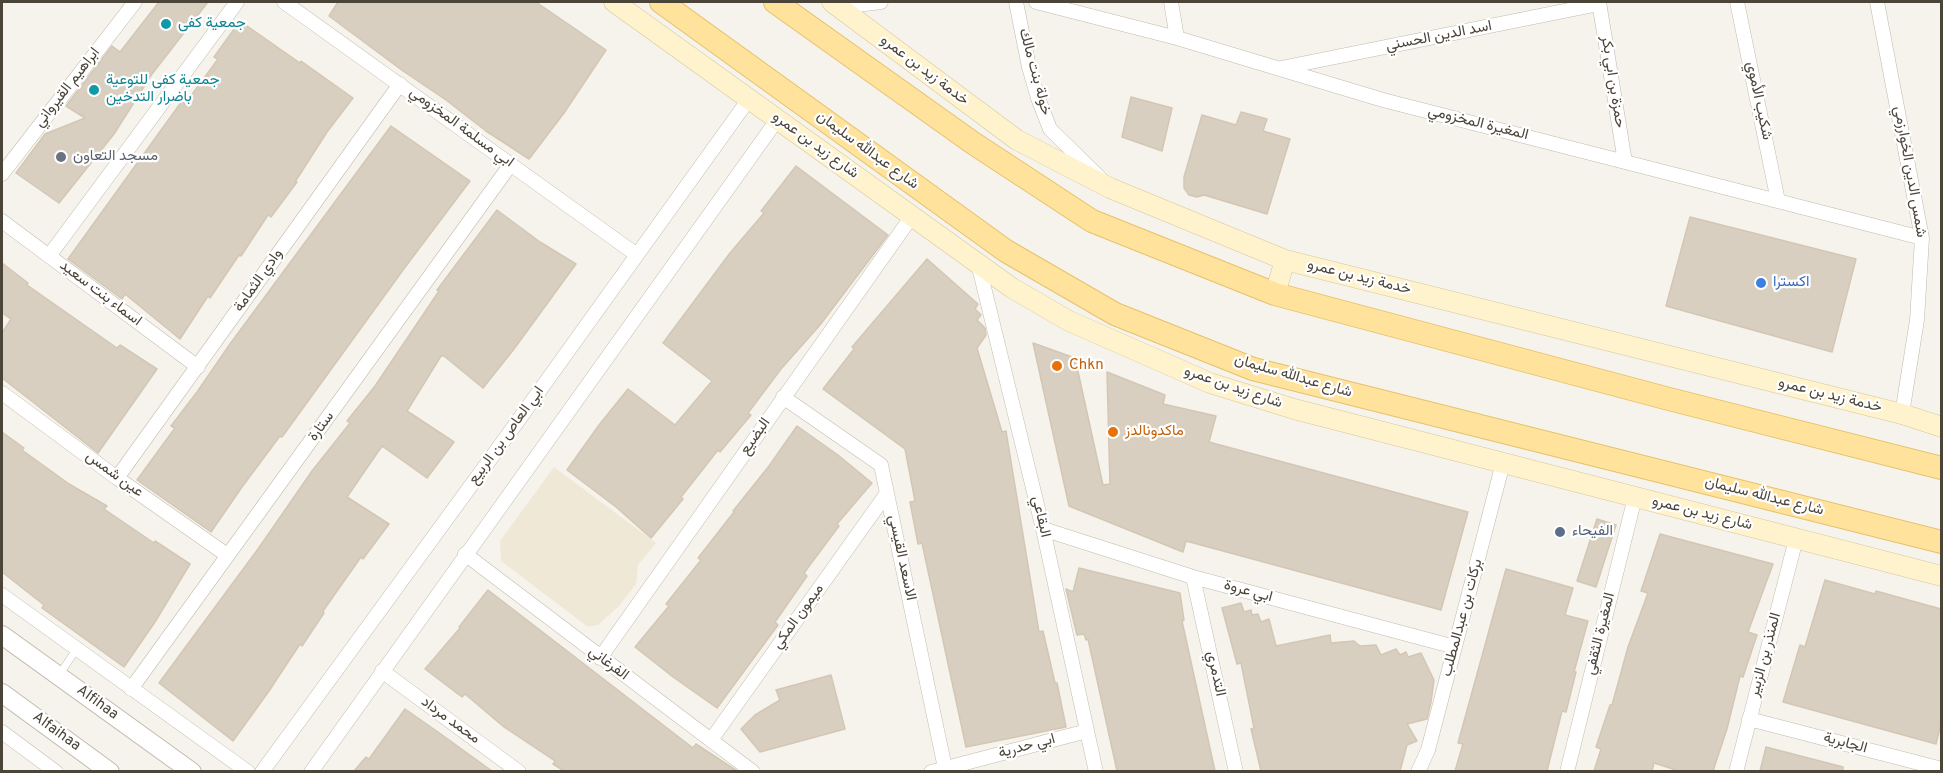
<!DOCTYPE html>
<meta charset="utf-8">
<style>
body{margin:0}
#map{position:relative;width:1943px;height:773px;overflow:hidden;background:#f6f3ec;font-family:Overpass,sans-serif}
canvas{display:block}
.frame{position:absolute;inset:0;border:3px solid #4b4439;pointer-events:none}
</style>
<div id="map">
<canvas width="1943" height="773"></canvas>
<div class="frame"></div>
</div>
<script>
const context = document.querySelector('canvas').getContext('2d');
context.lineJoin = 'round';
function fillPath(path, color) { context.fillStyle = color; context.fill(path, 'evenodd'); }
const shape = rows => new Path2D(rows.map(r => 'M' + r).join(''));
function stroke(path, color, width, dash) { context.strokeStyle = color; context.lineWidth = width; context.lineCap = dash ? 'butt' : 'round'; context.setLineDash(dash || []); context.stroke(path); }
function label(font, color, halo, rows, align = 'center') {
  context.font = font + ' Overpass,Vazirmatn,sans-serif'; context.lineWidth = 4.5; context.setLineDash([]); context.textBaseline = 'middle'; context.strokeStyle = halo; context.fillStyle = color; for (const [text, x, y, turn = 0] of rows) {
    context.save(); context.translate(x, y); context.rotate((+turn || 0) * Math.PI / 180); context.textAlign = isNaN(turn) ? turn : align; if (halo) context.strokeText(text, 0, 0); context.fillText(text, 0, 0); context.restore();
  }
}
fillPath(shape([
 [554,467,656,543,638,565,636,584,619,606,598,625,588,627,501,561,500,541]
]), '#efe8d6');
const building = shape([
 [159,2,208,2,152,74,114,134,59,203,16,173,45,134,85,118,66,106,112,46,120,52,159,2],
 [338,2,536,2,606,50,564,113,529,159,486,131,446,100,403,71,329,16,338,2],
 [240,21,300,63,301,61,353,98,327,132,295,182,297,182,271,217,268,215,241,256,239,255,210,298,208,296,180,339,125,294,122,299,68,259,182,101,185,104,218,59,214,57,240,21],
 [1131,97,1172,108,1162,151,1122,137,1131,97],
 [1241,112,1267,119,1263,131,1290,139,1267,214,1204,195,1197,197,1189,195,1184,188,1184,177,1202,115,1236,125,1241,112],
 [391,126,470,181,406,266,282,437,280,436,242,487,211,532,137,480,175,428,171,426,197,392,230,344,391,126],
 [796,166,888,235,820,325,781,369,748,413,751,415,720,452,718,450,681,497,683,499,651,538,616,507,567,470,599,425,628,389,675,425,712,381,663,343,730,253,764,213,761,211,796,166],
 [497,210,540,242,576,264,514,349,483,388,444,356,441,356,407,411,454,442,427,478,382,446,347,497,389,524,363,559,361,557,323,611,324,613,302,646,300,644,269,691,233,741,159,683,258,549,312,471,350,423,347,421,375,386,439,291,437,290,497,210],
 [1690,217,1856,259,1832,352,1666,306,1690,217],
 [927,259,978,304,975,309,981,315,977,320,985,328,986,335,977,348,1002,432,1006,431,1039,632,1043,631,1055,683,1057,683,1066,727,966,747,922,543,918,544,910,502,915,501,905,449,823,389,854,349,852,347,927,259],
 [2,263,28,283,27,285,117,348,120,345,157,369,98,453,2,378,2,333,11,319,2,313,2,263],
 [1033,343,1075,358,1103,485,1110,484,1107,372,1165,395,1163,404,1216,416,1209,442,1468,512,1441,610,1186,541,1183,552,1069,506,1033,343],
 [797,426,838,455,872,483,837,524,839,526,804,573,807,576,775,622,778,625,717,708,673,677,635,647,669,606,666,604,701,560,698,558,734,512,733,511,769,466,797,426],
 [2,432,24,448,22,450,69,484,107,506,104,509,154,543,155,541,190,564,155,622,124,667,42,608,44,605,2,572,2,432],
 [1597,519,1616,525,1596,587,1577,581,1597,519],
 [1660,534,1773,564,1748,632,1757,635,1743,677,1740,676,1727,729,1713,771,1679,771,1654,763,1652,771,1594,771,1601,749,1596,747,1610,705,1612,705,1628,647,1648,593,1641,591,1660,534],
 [1079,568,1180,593,1184,620,1182,621,1215,771,1117,771,1088,639,1086,640,1084,634,1077,635,1066,589,1073,592,1079,568],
 [1506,569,1573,588,1565,615,1588,621,1574,672,1576,672,1566,712,1562,711,1547,771,1455,771,1463,744,1458,743,1506,569],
 [1825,580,1875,594,1876,591,1941,609,1941,724,1936,744,1783,702,1800,645,1805,647,1825,580],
 [488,590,693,748,696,744,737,771,564,771,553,764,555,761,504,727,465,694,462,697,425,669,460,628,459,627,488,590],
 [1241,603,1244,612,1251,610,1252,615,1258,614,1261,622,1269,619,1276,646,1330,635,1331,643,1354,641,1360,646,1376,645,1381,655,1396,649,1400,655,1406,652,1408,657,1421,653,1434,680,1431,702,1427,719,1407,724,1417,741,1407,745,1400,771,1261,771,1251,729,1254,728,1241,663,1237,664,1222,608,1241,603],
 [831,675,845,729,760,752,741,729,755,715,780,700,776,690,831,675],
 [405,709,438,732,492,771,354,771,366,757,369,759,405,709],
 [1766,747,1843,767,1843,771,1760,771,1766,747]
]);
fillPath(building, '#d8cfc1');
stroke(building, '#d3c7b4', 1.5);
const service = shape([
 [59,675,76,650]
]);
const minor = shape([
 [284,2,637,255],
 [1016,2,1029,67,1038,98,1050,129,1100,178],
 [1036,2,1177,38,1383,100,1922,238],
 [1171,2,1177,38],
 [1599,2,1625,162],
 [1737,2,1778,201],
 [1877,2,1922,238,1917,320,1902,414],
 [840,7,881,2],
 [1281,68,1599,4],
 [2,174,135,2],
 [2,221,198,367],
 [49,256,237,2],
 [978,263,1043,529,1096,772],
 [2,393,117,478,227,555],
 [783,397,881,465,945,768],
 [117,478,400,84],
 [1043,529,1193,577,1455,647],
 [465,554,753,772],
 [1193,577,1236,772],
 [2,595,248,772],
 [600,658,912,216],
 [382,671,519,772],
 [131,689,511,164],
 [1749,719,1942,769],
 [2,732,56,772],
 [711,740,887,493],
 [262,772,502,443,749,99],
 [311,772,777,120],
 [931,772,1087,731],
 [1418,772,1428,750,1503,463],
 [1567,772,1635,497],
 [1736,772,1796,539]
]);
const tertiary = shape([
 [2,635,192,772],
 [2,693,110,772]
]);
const secondary = shape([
 [614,2,1012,288,1069,321,1210,383,1294,409,1942,576],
 [832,2,1017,140,1110,188,1285,260,1902,414,1942,427],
 [1275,294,1285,260]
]);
const primary = shape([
 [661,2,1006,251,1115,314,1253,369,1942,542],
 [775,2,973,143,1092,221,1275,294,1669,399,1942,468]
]);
stroke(service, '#c2bbae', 8);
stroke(minor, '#c2bbae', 15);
stroke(tertiary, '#c2bbae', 20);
stroke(secondary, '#d6c79b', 21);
stroke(primary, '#e6c16a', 24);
stroke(service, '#fff', 7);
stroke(minor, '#fff', 14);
stroke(tertiary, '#fff', 18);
stroke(secondary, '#fff3cd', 20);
stroke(primary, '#ffe39c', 22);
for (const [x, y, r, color] of [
 [166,24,6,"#0f9aa8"],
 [94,90,6,"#0f9aa8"],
 [61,157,6,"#6b7280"],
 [1761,283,6,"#3f7fe0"],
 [1057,366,6,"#e8710a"],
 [1113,432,6,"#e8710a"],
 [1560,532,6,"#5c6f8a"]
]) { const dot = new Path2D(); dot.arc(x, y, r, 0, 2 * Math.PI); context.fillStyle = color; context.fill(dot); stroke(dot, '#fff', 2); }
label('15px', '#0d838f', '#fff', [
 ["جمعية كفى",178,24],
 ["جمعية كفى للتوعية",106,81],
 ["باضرار التدخين",106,98]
], 'left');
label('15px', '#4b4439', '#fff', [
 ["اسد الدين الحسني",1439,37,-11],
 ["خدمة زيد بن عمرو",924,71,37],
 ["خولة بنت مالك",1034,72,75],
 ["حمزة بن ابي بكر",1612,82,81],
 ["ابراهيم القيرواني",68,88,-52],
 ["شكيب الأموي",1758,101,78],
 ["المغيرة المخزومي",1478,124,14],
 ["ابي مسلمة المخزومي",461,128,36],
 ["شارع زيد بن عمرو",815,146,36],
 ["شارع عبدالله سليمان",867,151,36],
 ["شمس الدين الخوارزمي",1909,172,80],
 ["خدمة زيد بن عمرو",1359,278,14],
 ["وادي الثمامة",259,281,-55],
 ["اسماء بنت سعيد",100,294,37],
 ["شارع عبدالله سليمان",1293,377,16],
 ["شارع زيد بن عمرو",1233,388,19],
 ["خدمة زيد بن عمرو",1830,396,14],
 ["ستارة",322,427,-54],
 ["ابي العاص بن الربيع",507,436,-54],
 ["البضيع",756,437,-55],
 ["عين شمس",114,475,36],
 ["شارع عبدالله سليمان",1764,497,14],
 ["شارع زيد بن عمرو",1702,514,14],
 ["البقاعي",1040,517,77],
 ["الاسعد القيسي",901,558,78],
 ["ابي عروة",1248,592,15],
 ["ميمون المكي",799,617,-54],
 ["بركات بن عبدالمطلب",1463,618,-75],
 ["المغيرة الثقفي",1601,634,-76],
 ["المنذر بن الزبير",1766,655,-75],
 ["الفرغاني",608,664,37],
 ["التدمري",1215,674,78],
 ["Alfihaa",97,703,36],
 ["محمد مرداد",450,721,36],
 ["Alfaihaa",56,732,36],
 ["الجابرية",1845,744,15],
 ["ابي حدرية",1027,747,-15]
]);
label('15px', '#5b616d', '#fff', [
 ["مسجد التعاون",73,157]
], 'left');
label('15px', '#366cbe', '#fff', [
 ["اكسترا",1773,283]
], 'left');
label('15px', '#c56008', '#fff', [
 ["Chkn",1069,366],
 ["ماكدونالدز",1125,432]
], 'left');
label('15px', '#4e5e75', '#fff', [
 ["الفيحاء",1572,532]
], 'left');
</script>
